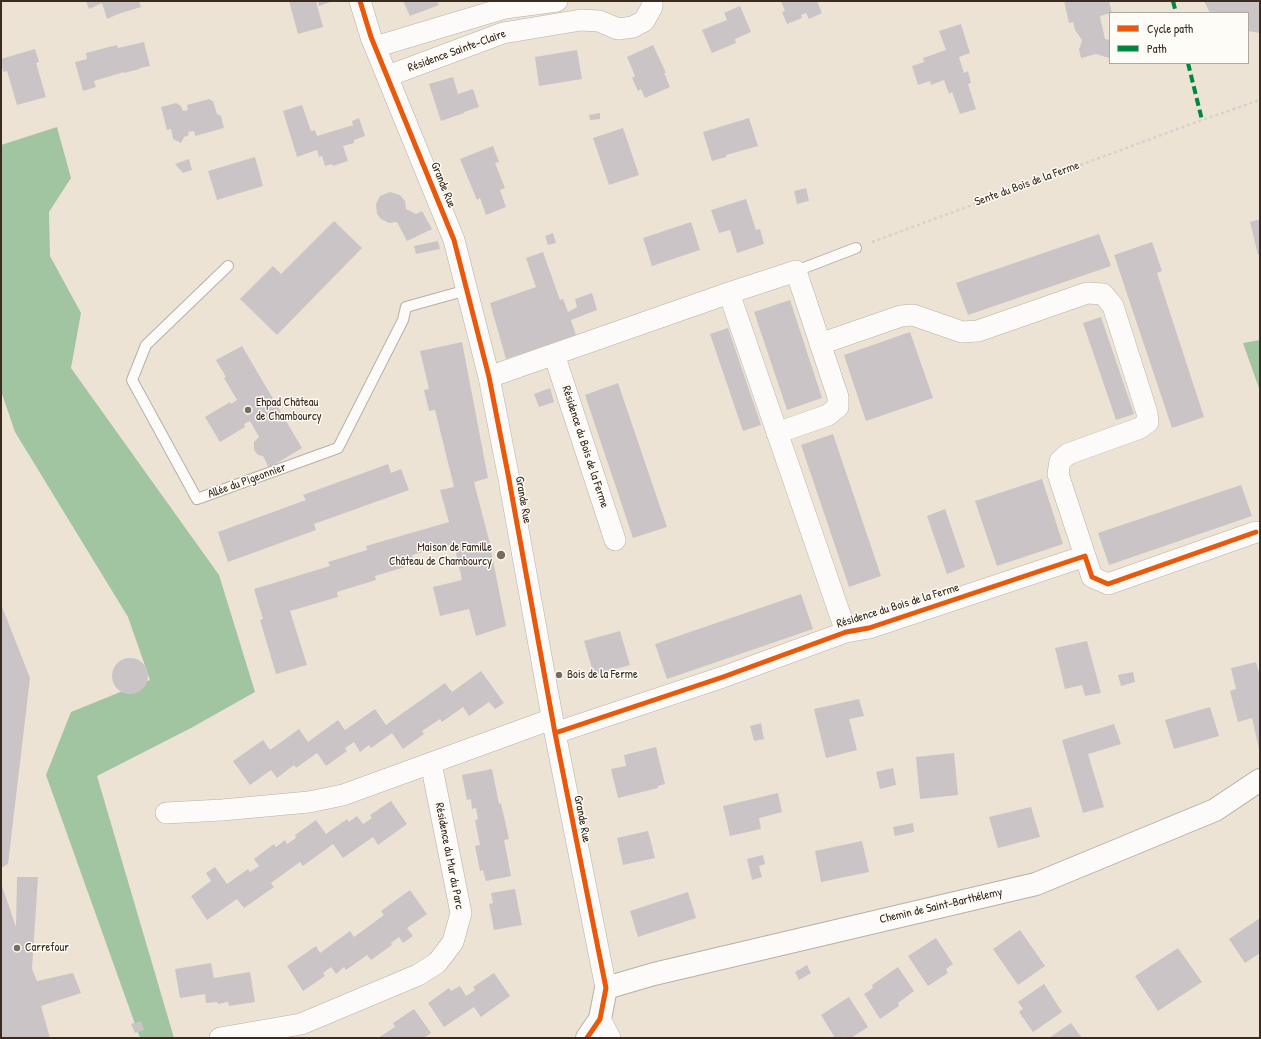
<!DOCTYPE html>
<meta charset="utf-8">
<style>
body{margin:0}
#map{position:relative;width:1261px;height:1039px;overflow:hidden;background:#ece3d5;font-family:"Patrick Hand",sans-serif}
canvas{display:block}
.frame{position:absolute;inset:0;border:2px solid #3b2a1e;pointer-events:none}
.legend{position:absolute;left:1109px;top:12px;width:140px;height:52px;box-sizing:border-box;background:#fdfcf7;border:1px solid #afa8a0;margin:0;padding:5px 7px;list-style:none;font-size:12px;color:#3b2a1e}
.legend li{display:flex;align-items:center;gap:8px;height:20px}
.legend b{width:20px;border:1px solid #afa8a0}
</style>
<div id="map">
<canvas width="1261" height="1039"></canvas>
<div class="frame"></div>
<ul class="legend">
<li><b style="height:5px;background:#e8590c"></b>Cycle path</li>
<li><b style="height:5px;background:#00873e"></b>Path</li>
</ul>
</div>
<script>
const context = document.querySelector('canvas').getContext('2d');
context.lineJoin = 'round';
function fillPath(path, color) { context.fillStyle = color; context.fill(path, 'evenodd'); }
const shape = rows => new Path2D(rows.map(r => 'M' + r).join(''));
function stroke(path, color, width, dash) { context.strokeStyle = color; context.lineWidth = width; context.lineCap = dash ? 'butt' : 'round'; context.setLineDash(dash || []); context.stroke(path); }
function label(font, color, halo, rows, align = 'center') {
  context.font = font + ' "Patrick Hand",sans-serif'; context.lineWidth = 3; context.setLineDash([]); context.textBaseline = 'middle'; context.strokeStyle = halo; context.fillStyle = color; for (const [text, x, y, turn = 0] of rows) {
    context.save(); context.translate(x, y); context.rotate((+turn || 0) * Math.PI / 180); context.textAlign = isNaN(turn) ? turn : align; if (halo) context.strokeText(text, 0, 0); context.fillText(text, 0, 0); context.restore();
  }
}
fillPath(shape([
 [57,127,71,178,49,212,50,256,81,313,71,368,219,575,255,692,191,728,97,776,174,1038,140,1038,46,775,71,712,150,680,128,617,15,432,1,391,1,145],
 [1260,340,1260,391,1243,343]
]), '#a1c5a0');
fillPath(shape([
 [86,1,139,1,141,7,118,14,107,19,102,3,89,9],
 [289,1,316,1,323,27,298,34],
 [318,1,333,1,319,6],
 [403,1,437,1,439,5,410,16],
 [781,1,817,1,822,13,809,19,806,13,801,15,802,18,787,24,782,12,785,11],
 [1064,1,1109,1,1112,13,1100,16,1105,39,1110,40,1109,58,1096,54,1081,58,1079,50,1082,40,1075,30,1073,22,1069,23],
 [1204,1,1260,1,1260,33,1248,31,1248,13,1210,13],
 [740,6,751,32,735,39,736,43,712,53,702,30,727,20,724,13],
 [961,24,970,53,959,57,964,73,968,71,971,83,968,84,976,109,960,114,952,92,949,94,944,80,931,85,930,81,918,85,912,66,924,62,923,58,946,50,939,31],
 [144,42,150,66,140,68,140,69,124,73,124,72,94,81,96,87,83,91,75,62,87,59,86,53,117,45,118,48],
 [653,45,666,73,664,73,670,87,645,98,641,89,638,91,632,78,635,76,627,57],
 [35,49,39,62,36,63,46,97,17,105,7,71,3,72,1,59],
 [577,50,582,79,539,86,535,57],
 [453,77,458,94,473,89,479,107,464,112,464,113,441,121,429,84],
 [209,99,213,101,217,114,221,116,224,128,195,136,194,131,188,132,189,135,184,137,181,143,173,139,171,129,167,130,161,107,176,103,181,106,183,111,188,110,187,105],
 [302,105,311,131,315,130,317,136,353,125,352,121,359,118,365,136,354,140,354,143,343,146,348,161,333,166,332,164,325,166,322,156,319,157,317,150,297,157,283,111],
 [600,113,600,119,590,120,589,115],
 [749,118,758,146,726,155,726,157,712,161,703,132],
 [623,128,639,175,609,185,593,138],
 [493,146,499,162,495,163,505,188,500,190,506,207,486,215,480,198,477,200,460,159],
 [255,157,263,186,217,200,208,171],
 [189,159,192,170,183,173,175,164],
 [806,188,809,201,797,204,794,191],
 [390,192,400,195,405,201,406,209,416,214,422,211,432,229,407,241,397,222,389,223,381,219,377,214,376,204,380,196],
 [746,199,756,230,760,229,764,244,737,253,730,230,719,233,711,210],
 [1260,219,1260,255,1258,255,1250,222],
 [334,221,362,248,277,335,240,299,273,266,281,274],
 [691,222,700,250,652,266,643,238],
 [553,233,556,243,548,245,545,236],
 [1099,234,1111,266,968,315,956,283],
 [438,241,440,249,416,254,414,246],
 [1152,242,1162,271,1157,273,1204,417,1172,428,1114,255],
 [543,252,560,300,563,299,568,312,577,307,575,299,592,293,597,310,571,320,576,335,506,359,490,303,536,287,526,258],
 [790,300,822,398,787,410,754,312],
 [1101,317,1134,414,1116,420,1083,323],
 [728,328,761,425,743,431,710,334],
 [910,332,933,398,866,421,844,355],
 [462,342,488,478,474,482,489,540,506,626,476,636,469,609,440,616,433,587,462,580,454,544,412,555,415,564,375,576,376,580,337,592,338,597,290,611,307,665,276,674,260,620,263,619,254,589,330,566,328,562,367,550,366,546,449,522,440,490,454,487,435,410,429,411,424,390,429,389,420,351],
 [242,346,302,448,269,468,263,456,258,455,254,450,254,442,259,437,250,421,244,424,245,427,220,442,205,417,230,402,231,404,237,400,224,378,226,377,216,360],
 [618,383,667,527,633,538,585,395],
 [550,388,554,402,539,407,534,394],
 [833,434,881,576,849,587,801,445],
 [388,464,391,473,401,469,409,490,314,524,316,530,228,562,218,532,306,500,303,495],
 [1042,479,1063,544,997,566,975,501],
 [1241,485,1252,516,1109,565,1098,533],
 [945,509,965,567,947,574,927,516],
 [801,594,813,629,667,679,655,644],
 [1,604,30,678,8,864,1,868],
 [620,631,630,665,594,675,584,641],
 [1087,641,1101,693,1085,696,1082,685,1065,689,1055,648],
 '112 676a18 18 0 1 1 36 0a18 18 0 1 1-36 0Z',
 [1256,662,1260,676,1259,749,1252,718,1238,722,1230,691,1236,689,1231,668],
 [481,671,504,703,495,709,489,702,469,716,463,707,442,722,440,719,422,731,424,734,403,749,392,733,371,748,369,745,360,752,354,742,345,748,347,751,326,766,317,753,296,768,294,765,277,778,271,770,250,785,233,761,263,740,270,750,299,729,308,742,338,720,345,730,375,709,386,725,445,683,452,692],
 [1133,672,1135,682,1121,686,1118,675],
 [859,699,864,716,849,719,857,750,826,758,814,709],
 [1210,707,1219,736,1174,749,1165,720],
 [761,723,764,739,754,741,750,726],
 [1114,724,1121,744,1088,754,1104,807,1083,813,1062,740],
 [656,747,665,784,658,786,658,788,618,798,611,769,626,766,624,755],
 [954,753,958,795,920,799,916,757],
 [893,768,896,785,880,789,876,772],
 [492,769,499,804,501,803,509,839,504,840,511,876,486,881,483,870,480,871,475,846,480,845,475,820,478,819,476,808,472,809,471,799,467,800,462,775],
 [778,793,782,812,759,818,761,829,730,836,723,806],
 [391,801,407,824,378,845,373,837,343,858,333,844,303,866,300,862,271,883,274,887,244,908,237,899,207,920,191,896,211,881,206,873,215,867,227,884,248,869,250,872,259,866,254,859,274,844,276,847,285,840,287,844,296,838,295,835,316,820,326,834,347,819,349,822,357,816,363,824,372,818,370,815],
 [1031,807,1040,837,998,848,989,817],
 [913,823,914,832,895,836,893,827],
 [648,831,655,858,623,865,617,838],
 [862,841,869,872,821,882,815,851],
 [763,855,765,864,759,866,762,877,752,880,747,859],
 [17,877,38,877,32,969,37,981,73,973,81,993,41,1006,50,1038,1,1038,1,883,16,927],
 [515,889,522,925,494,930,489,904,493,903,491,893],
 [410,890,427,914,407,928,413,936,403,943,399,937,391,943,392,945,371,960,367,955,346,970,344,967,336,974,331,967,323,973,325,976,303,991,287,966,316,946,320,953,350,931,354,937,384,915,381,911],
 [688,892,696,918,638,937,630,911],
 [1260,918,1260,953,1245,963,1229,939],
 [1020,930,1045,966,1018,985,993,949],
 [936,938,953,964,946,969,948,973,928,986,908,956],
 [1178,948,1202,982,1158,1011,1135,976],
 [211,963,214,978,250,972,255,1002,229,1006,228,1002,218,1004,217,1002,206,1003,205,994,180,998,175,969],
 [807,965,811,973,799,980,795,972],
 [898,967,914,991,898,1003,899,1006,880,1019,864,994,873,988,872,985],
 [494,973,510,996,481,1017,474,1007,444,1027,428,1003,449,988,451,991,460,986,466,996,475,990,473,987],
 [1044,984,1062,1012,1033,1032,1019,1012,1023,1009,1018,1002],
 [849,997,868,1027,851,1038,846,1038,845,1036,843,1038,835,1038,821,1015],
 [414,1009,431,1033,424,1038,378,1038,395,1027,393,1023],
 [141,1021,144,1030,135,1033,131,1024],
 [1071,1023,1082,1038,1049,1038]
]), '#cbc4c6');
const lane = shape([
 [228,266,146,345,132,380,197,499,338,448,403,320,406,307,467,290],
 [796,271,856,248]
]);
const street = shape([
 [360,1,371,37,454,240,489,377,508,474,555,733,606,988],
 [375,47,505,8,557,1],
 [388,76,503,33,581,20,599,21,618,29,633,27,644,21,652,7,652,1],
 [729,293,846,632],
 [820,344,901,316,913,315,962,332,978,331,1087,293,1103,294,1113,306,1147,413,1148,422,1140,428,1068,454,1060,461,1058,474,1085,556],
 [554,354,615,540],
 [489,377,729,293,796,271,838,397,838,407,828,415,777,433],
 [555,733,723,677,846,632,869,628,1085,556,1092,577,1108,584,1256,532],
 [166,813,222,810,309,802,343,795,552,719],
 [600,1019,610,1038],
 [220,1038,301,1024,418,975,437,963,453,942,461,913,431,763]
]);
const secondary = shape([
 [587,1038,600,1019,606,988,654,974,1036,884,1215,810,1260,780]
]);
stroke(lane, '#b7b0a6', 12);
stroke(street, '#b7b0a6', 22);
stroke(secondary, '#b7b0a6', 24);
stroke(shape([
 [872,242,1202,120,1260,100]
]), '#d5d2cd', 2.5, [3, 3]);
stroke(lane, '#fcfbf9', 10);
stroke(street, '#fcfbf9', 21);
stroke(secondary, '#fcfbf9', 22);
stroke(shape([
 [1173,1,1176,13],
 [1188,63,1202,120]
]), '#00873e', 4, [8, 4]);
stroke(shape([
 [360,1,371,37,454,240,489,377,508,474,555,733,606,988,600,1019,587,1038],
 [555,733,723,677,846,632,869,628,1085,556,1092,577,1108,584,1256,532]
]), '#e8590c', 5);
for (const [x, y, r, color] of [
 [248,410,4,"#796b5e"],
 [501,555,5,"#796b5e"],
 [559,675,4,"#796b5e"],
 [17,948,4,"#796b5e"]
]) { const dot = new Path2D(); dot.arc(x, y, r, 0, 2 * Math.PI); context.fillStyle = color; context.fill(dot); stroke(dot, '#fdfcf7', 1.5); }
label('12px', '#3b2a1e', '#fdfcf7', [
 ["Résidence Sainte-Claire",457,51,-20],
 ["Sente du Bois de la Ferme",1027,184,-20],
 ["Grande Rue",443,185,68],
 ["Résidence du Bois de la Ferme",585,447,72],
 ["Allée du Pigeonnier",247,481,-20],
 ["Grande Rue",523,500,80],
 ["Résidence du Bois de la Ferme",898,606,-17],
 ["Grande Rue",582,819,79],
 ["Résidence du Mur du Parc",449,856,79],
 ["Chemin de Saint-Barthélemy",941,906,-13]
]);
label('12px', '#3b2a1e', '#fdfcf7', [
 ["Ehpad Château",256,403],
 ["de Chambourcy",256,417],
 ["Maison de Famille",492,548,"right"],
 ["Château de Chambourcy",492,562,"right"],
 ["Bois de la Ferme",567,675],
 ["Carrefour",25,948]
], 'left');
</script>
